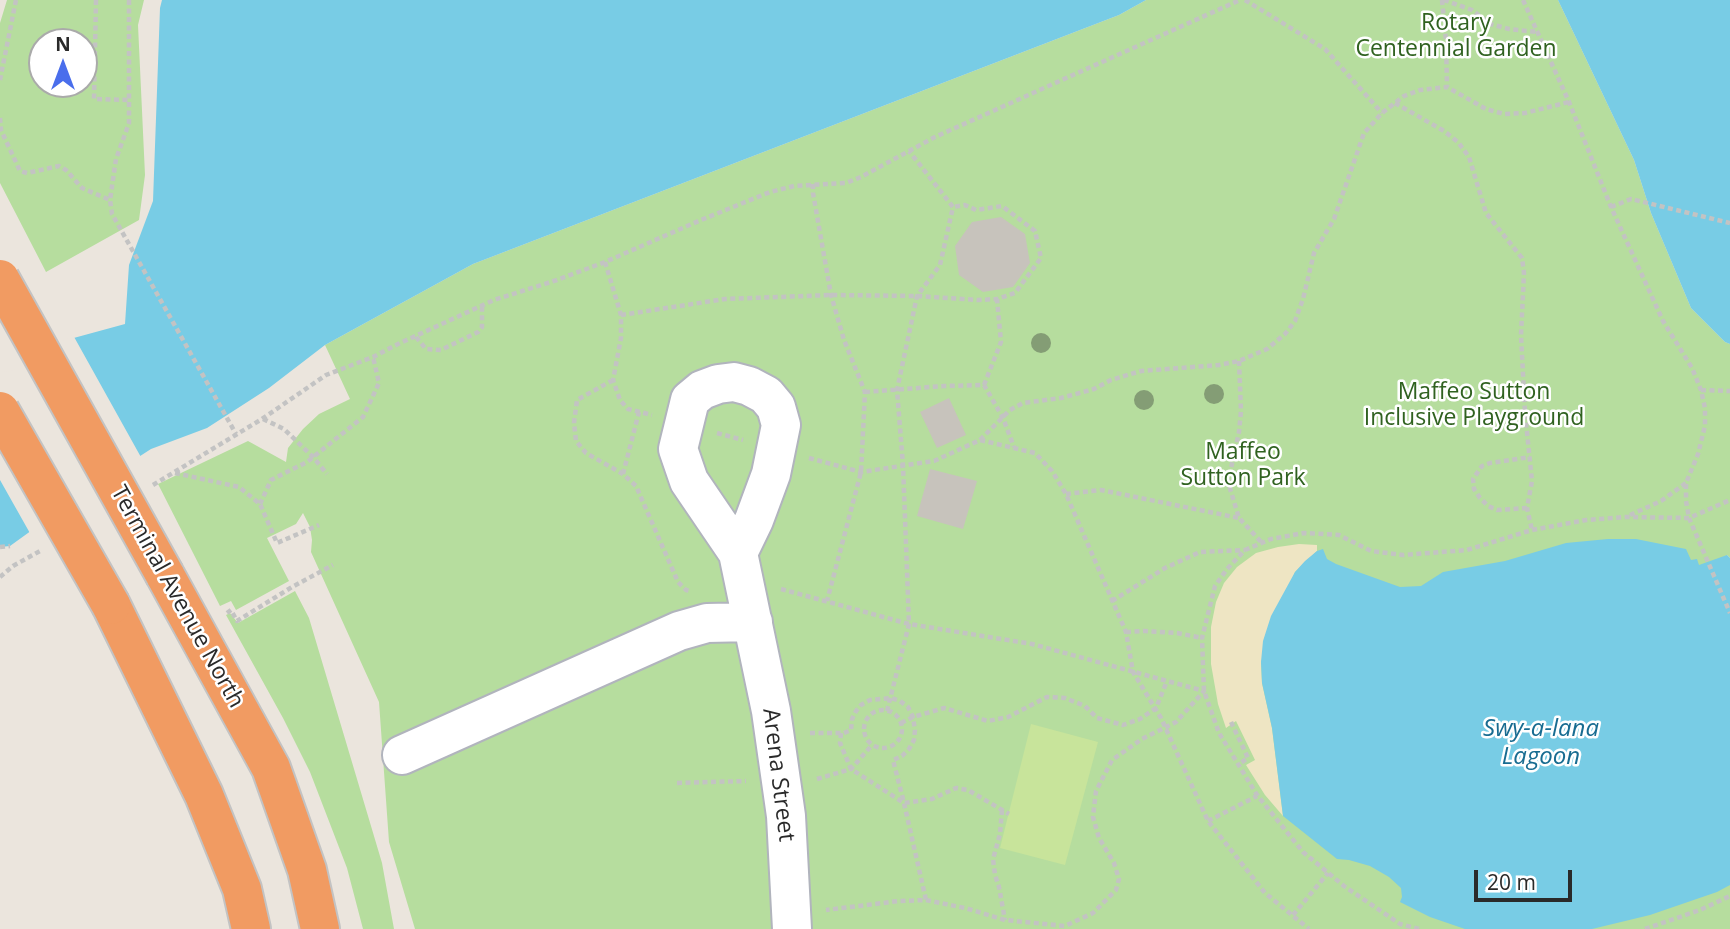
<!DOCTYPE html>
<style>
body{margin:0}
#map{position:relative;width:1730px;height:929px;overflow:hidden;background:#ebe5dd;font-family:"Open Sans",sans-serif}
canvas{display:block}
.north{position:absolute;left:28px;top:28px;width:70px;height:70px;box-sizing:border-box;background:#fff;border:2px solid #aaa;border-radius:50%;rotate:0deg;font-size:19px;font-weight:700;line-height:28px;text-align:center;color:#2a2a2a}
.north::after{content:'';display:block;margin:auto;width:24px;height:32px;background:#4a6eec;clip-path:polygon(50% 0,100% 100%,50% 72%,0 100%)}
.scale{position:absolute;left:1474px;top:870px;width:98px;height:32px;box-sizing:border-box;border:4px solid #2a2a2a;border-top:0;padding-left:9px;font-size:21px;line-height:24px;white-space:nowrap;color:#2a2a2a;-webkit-text-stroke:5px #fff;paint-order:stroke}
</style>
<div id="map">
<canvas width="1730" height="929"></canvas>
<div class="north">N</div>
<div class="scale">20 m</div>
</div>
<script>
const context = document.querySelector('canvas').getContext('2d');
context.lineJoin = 'round';
function fillPath(path, color) { context.fillStyle = color; context.fill(path, 'evenodd'); }
const shape = rows => new Path2D(rows.map(r => 'M' + r).join(''));
function stroke(path, color, width, dash) { context.strokeStyle = color; context.lineWidth = width; context.lineCap = dash ? 'butt' : 'round'; context.setLineDash(dash || []); context.stroke(path); }
function label(font, color, halo, rows, align = 'center') {
  context.font = font + ' "Open Sans",sans-serif'; context.lineWidth = 5; context.setLineDash([]); context.textBaseline = 'middle'; context.strokeStyle = halo; context.fillStyle = color; for (const [text, x, y, turn = 0] of rows) {
    context.save(); context.translate(x, y); context.rotate((+turn || 0) * Math.PI / 180); context.textAlign = isNaN(turn) ? turn : align; if (halo) context.strokeText(text, 0, 0); context.fillText(text, 0, 0); context.restore();
  }
}
fillPath(shape([
 [7,0,144,0,138,25,145,175,139,220,46,272,0,183,0,23],
 [42,42,84,42,84,84,42,84],
 [1146,0,1558,0,1634,160,1651,213,1691,308,1725,342,1730,344,1730,558,1727,555,1730,636,1730,929,415,929,389,842,379,702,311,552,312,540,310,527,303,513,296,524,267,538,289,581,236,610,231,601,220,606,158,484,248,441,286,462,288,448,303,429,319,414,350,399,325,345,473,264,1119,15],
 [295,591,309,618,371,826,382,863,394,929,363,929,347,868,310,772,283,718,226,615,230,613,238,623]
]), '#b6dd9e');
fillPath(shape([
 [1299,544,1317,545,1317,551,1295,572,1261,662,1262,683,1272,728,1283,816,1265,795,1246,765,1255,760,1236,721,1226,728,1218,704,1211,664,1211,627,1216,602,1224,583,1237,567,1256,553,1278,547]
]), '#eee5c3');
fillPath(shape([
 [1031,724,1098,742,1065,865,1000,848]
]), '#c8e49b');
fillPath(shape([
 [162,0,1146,0,1119,15,473,264,325,345,269,388,207,428,151,449,89,489,10,546,0,547,0,376,12,374,70,339,125,324,129,265,153,201,160,8],
 [1558,0,1730,0,1730,344,1725,342,1691,308,1651,213,1634,160],
 [1608,539,1636,539,1686,549,1691,560,1697,559,1699,565,1727,555,1730,558,1730,885,1717,892,1650,915,1592,929,1465,929,1430,917,1400,902,1402,897,1401,888,1389,877,1370,866,1349,860,1337,859,1283,816,1272,728,1262,683,1261,662,1263,641,1271,616,1295,572,1305,561,1317,551,1323,549,1327,559,1336,564,1400,587,1421,586,1443,572,1505,561,1566,543]
]), '#78cce5');
fillPath(shape([
 [73,335,142,459,91,492,31,535,0,480,0,372,11,371]
]), '#ebe5dd');
fillPath(shape([
 [1001,217,1025,234,1030,263,1013,287,983,292,959,275,955,246,972,222],
 [949,398,966,435,937,448,920,412],
 [930,469,977,481,963,529,917,516]
]), '#c7c3bc');
const minor = shape([
 [738,553,754,520,771,474,781,425,776,407,766,395,749,386,734,382,718,384,702,390,690,400,678,449,689,481,738,553,771,711,786,816,792,929],
 [402,755,679,631,707,623,753,622]
]);
const highway = shape([
 [165,575,271,768,307,870,320,929],
 [111,605,204,795,242,889,251,929]
]);
stroke(minor, '#b1b4bd', 42);
stroke(highway, '#c3c3c3', 42);
stroke(shape([
 [96,0,94,99,129,100],
 [129,0,129,123,116,159,110,200,112,214,236,434],
 [1245,0,1325,49,1382,113],
 [1442,0,1446,40,1447,87],
 [1444,0,1472,10,1490,24,1509,29,1537,32],
 [1523,0,1569,102,1611,207,1663,321,1692,368,1701,390,1705,408,1705,426,1698,454,1686,483,1686,501,1689,518,1730,613],
 [0,80,16,0],
 [1395,103,1444,131,1458,142,1469,157,1486,213,1522,258,1524,273,1521,335,1525,413,1532,481,1527,508,1532,530],
 [0,118,1,130,20,171,27,173,59,166,66,170,82,188,110,200],
 [813,184,813,193,831,295,844,340,865,392,861,472,827,601],
 [1611,207,1631,199,1730,223],
 [605,262,621,315,621,338,613,380,620,400,628,409,652,415],
 [621,315,725,299,831,295,917,296,978,300,997,299,1015,293,1041,258,1035,231,1002,206,976,210,965,205,953,207],
 [416,337,426,349,441,350,478,332,482,327,482,306],
 [1239,361,1241,411,1239,432,1228,482,1239,518,1262,543],
 [613,380,577,400,574,423,576,441,586,453,623,474,636,486,678,582,686,590,690,591],
 [984,385,1001,342,997,299],
 [1701,390,1730,391],
 [865,392,944,386,984,385,1003,418,1014,447],
 [263,419,284,429,313,457,327,474],
 [717,433,743,440],
 [980,440,1010,410,1023,403,1061,398,1094,389,1111,380,1141,371,1219,365,1239,361,1267,349,1285,334,1295,321,1303,299,1314,253,1334,219,1364,133,1382,113,1404,96,1420,90,1447,87,1486,109,1504,114,1525,113,1569,102],
 [809,458,861,472,934,461,980,440,1035,453,1052,471,1066,494,1126,632,1133,672,1161,718,1208,821,1265,893,1309,929],
 [175,473,239,487,260,504,277,543,319,525],
 [623,474,639,412],
 [153,485,262,419,326,375,373,357,398,344,494,300,557,280,605,262,701,220,770,192,794,186,846,183,861,177,935,137,1240,0],
 [1066,494,1101,490,1239,518],
 [260,504,271,480,307,462,363,417,379,383,373,357],
 [1527,508,1497,510,1488,506,1480,498,1474,489,1473,479,1482,466,1490,463,1530,457],
 [1630,515,1661,501,1686,483],
 [0,547,10,546],
 [0,577,13,566,40,551],
 [781,589,909,624,1032,644,1204,691,1176,722,1142,739,1112,760,1096,791,1093,817,1099,838,1114,863,1119,879,1116,890,1093,913,1065,926,1005,920,965,908,926,900,899,901,826,910],
 [1112,601,1165,568,1200,552,1245,550],
 [227,613,231,610,237,621,292,587,333,565],
 [1126,632,1145,631,1177,633,1202,638],
 '864 729a19 19 0 1 1 38 0a19 19 0 1 1-38 0Z',
 [887,711,909,624,903,465,897,390,917,296,940,265,953,207,909,151],
 [1231,722,1248,758,1239,764],
 [901,723,913,717,944,708,988,721,1008,717,1047,697,1065,698,1085,706,1097,718,1123,725,1140,719,1156,708,1167,681],
 [810,733,844,733,851,730,852,719,856,711,861,705,870,700,891,698,900,701,908,707,913,717,915,730,914,740,909,749,902,756,893,760,904,803,926,900],
 [841,733,840,743,851,769,904,803,932,799,956,788,968,790,1009,814],
 [817,779,851,769,872,745],
 [677,783,746,781],
 [1002,810,1000,834,993,859,995,875,999,887,1005,920],
 [1208,821,1257,796],
 [1293,915,1328,873],
 [1419,929,1400,924,1344,886,1303,852,1257,795,1219,733,1204,691,1202,638,1215,586,1227,569,1245,550,1271,539,1304,533,1339,535,1371,551,1403,555,1467,550,1532,530,1586,520,1626,517,1689,518,1730,500],
 [1645,929,1700,910,1730,896]
]), '#c3c3c3', 4.5, [5, 3.5]);
stroke(minor, '#fff', 38);
stroke(highway, '#f19b62', 38);
const highwayBridge = shape([
 [0,279,165,575],
 [0,411,111,605]
]);
stroke(highwayBridge, '#c3c3c3', 42, []);
stroke(highwayBridge, '#f19b62', 38);
context.fillStyle = '#849d75';
for (const [x, y] of [
 [1041,343],
 [1214,394],
 [1144,400]
]) { context.beginPath(); context.arc(x, y, 10, 0, 2 * Math.PI); context.fill(); }
label('23px', '#306220', '#fff', [
 ["Rotary",1456,23],
 ["Centennial Garden",1456,49],
 ["Maffeo Sutton",1474,392],
 ["Inclusive Playground",1474,418],
 ["Maffeo",1243,452],
 ["Sutton Park",1243,478]
]);
label('23px', '#2a2a2a', '#fff', [
 ["Terminal Avenue North",177,597,61],
 ["Arena Street",778,775,83]
]);
label('italic 24px', '#186c91', '#fff', [
 ["Swy-a-lana",1541,729],
 ["Lagoon",1541,757]
]);
</script>
